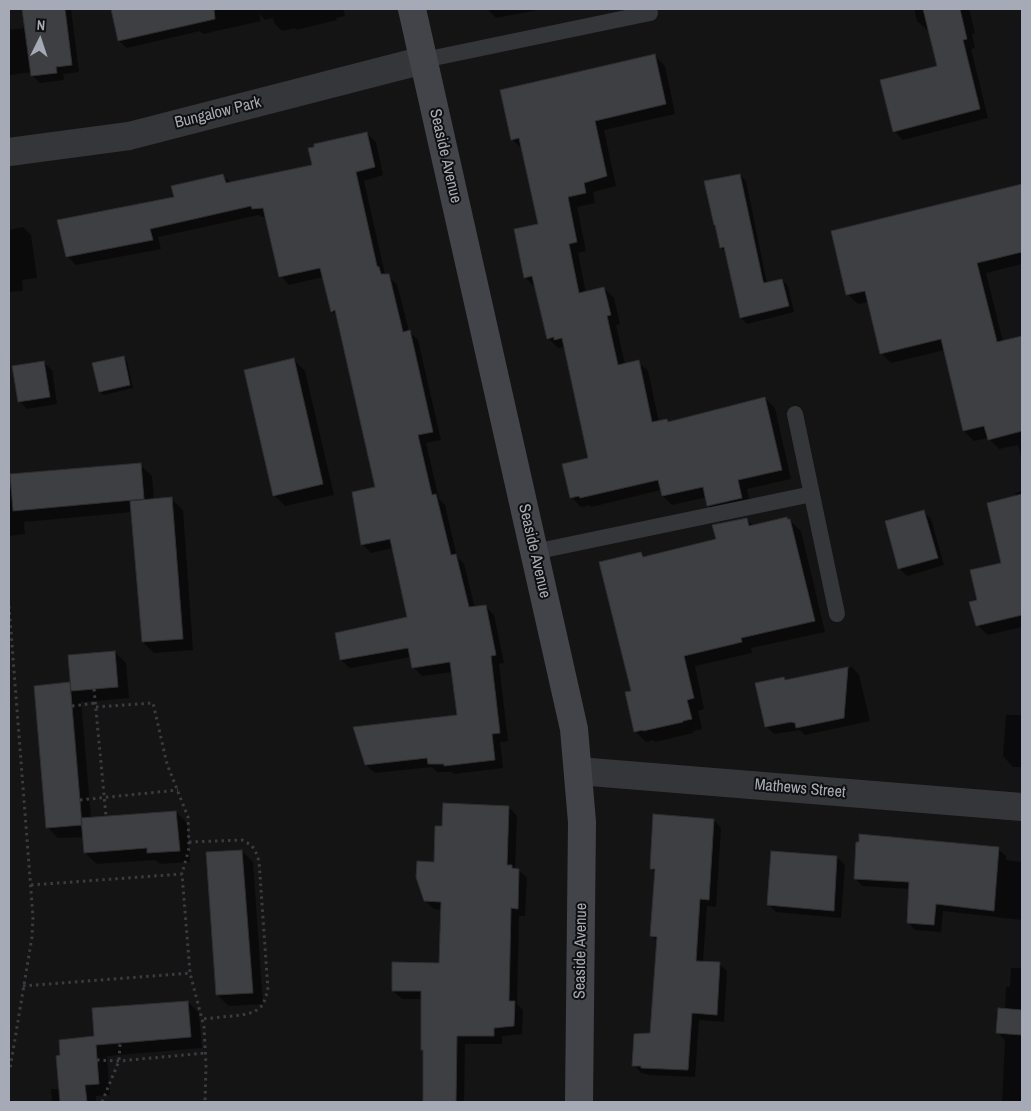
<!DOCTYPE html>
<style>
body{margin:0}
#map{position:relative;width:1031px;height:1111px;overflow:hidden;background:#141415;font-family:"Archivo Narrow",sans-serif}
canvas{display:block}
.frame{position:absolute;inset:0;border:10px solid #a5aab6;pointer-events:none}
.north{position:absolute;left:15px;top:15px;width:50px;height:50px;-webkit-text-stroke:4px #0f0f10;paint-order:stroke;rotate:4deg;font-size:14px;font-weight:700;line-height:20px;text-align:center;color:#a5aab6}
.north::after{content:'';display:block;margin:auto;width:18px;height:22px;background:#a5aab6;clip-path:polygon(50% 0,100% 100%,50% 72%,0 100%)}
</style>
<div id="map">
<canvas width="1031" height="1111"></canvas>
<div class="frame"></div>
<div class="north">N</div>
</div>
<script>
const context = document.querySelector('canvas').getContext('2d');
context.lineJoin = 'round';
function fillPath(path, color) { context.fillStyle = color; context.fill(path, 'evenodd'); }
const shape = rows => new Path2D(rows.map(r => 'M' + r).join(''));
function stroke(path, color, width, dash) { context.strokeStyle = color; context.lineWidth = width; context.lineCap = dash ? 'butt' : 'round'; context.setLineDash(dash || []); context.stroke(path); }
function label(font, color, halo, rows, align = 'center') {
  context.font = font + ' "Archivo Narrow",sans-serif'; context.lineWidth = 4; context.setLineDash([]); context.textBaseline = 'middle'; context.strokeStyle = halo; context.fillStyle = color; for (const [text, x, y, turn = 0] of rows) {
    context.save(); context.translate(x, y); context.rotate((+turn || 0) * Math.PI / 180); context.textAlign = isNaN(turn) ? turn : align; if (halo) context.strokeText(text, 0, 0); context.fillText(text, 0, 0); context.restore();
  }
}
fillPath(shape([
 [24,9,71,9,79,72,63,74,64,80,40,83,32,75,32,72,9,75,9,30,26,28],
 [112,9,258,9,259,11,259,9,343,9,345,16,336,18,337,20,296,30,295,28,282,31,274,23,273,18,265,20,259,14,261,21,203,34,200,31,127,48,119,41],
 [487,9,543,9,496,18],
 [914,9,969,9,975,33,972,34,975,48,971,49,988,118,903,140,894,131,938,66,929,30,927,30,917,21],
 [655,56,665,66,675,114,604,130,616,186,593,192,595,203,577,207,586,251,578,253,586,293,604,288,614,298,620,324,616,325,625,364,638,362,648,371,659,422,667,420,669,423,765,398,775,408,791,479,747,489,751,508,718,515,708,505,707,497,672,505,663,496,661,490,591,507,589,505,581,507,571,497,589,459,565,349,563,347,558,348,548,338,535,287,525,277,539,225,522,149,512,139],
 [367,133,376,142,383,175,364,181,385,274,397,284,409,331,418,340,441,440,426,443,439,499,445,505,457,557,464,564,475,608,485,606,494,615,504,663,499,664,508,741,500,742,503,768,454,774,452,772,437,772,432,767,375,773,366,765,459,716,453,672,422,676,414,668,411,657,350,668,341,660,408,618,393,548,371,553,363,545,353,493,376,488,338,317,332,311,323,277,289,285,281,276,267,217,262,217,259,215,158,237,161,249,76,265,67,256,175,198,223,176,231,183,314,166],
 [740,175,746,181,767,283,782,280,788,286,794,312,747,324,741,318,726,252,721,248],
 [1022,186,1022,264,986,273,1003,342,1022,337,1022,461,1018,445,999,449,988,438,974,441,964,431,945,350,891,363,881,353,869,302,858,304,847,294,832,232],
 [23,227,31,235,37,278,22,280,23,291,9,292,9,230],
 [123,357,127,361,133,388,104,395,100,392],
 [293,359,305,371,334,495,285,506,274,495],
 [44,363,52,370,57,404,27,409,19,401],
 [140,465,152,476,154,500,171,499,183,510,193,650,154,653,143,642,133,512,24,522,25,534,9,536,9,489,13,491],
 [1022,491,1022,627,988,635,977,625,979,601,1003,564,1016,497,1015,493],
 [923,511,931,519,944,565,907,576,899,568],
 [787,518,801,531,825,632,751,648,752,653,695,666,704,709,698,711,702,729,693,731,693,733,655,742,654,740,646,742,635,731,633,691,641,553,645,557,718,540,747,519,753,526],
 [1022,644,1022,767,1013,767,1003,756,1006,715,1021,715],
 [115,652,126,663,129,698,83,702,81,700,91,818,176,812,187,823,190,862,160,864,155,860,97,864,85,853,84,837,58,838,47,827,70,684,72,686],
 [852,667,859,675,870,721,805,735,800,730,774,734,766,726,783,678,787,681],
 [509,807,517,816,515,870,519,870,527,878,525,916,519,916,517,1004,523,1010,522,1034,502,1036,502,1044,465,1044,464,1102,424,1102,424,1052,422,1049,422,999,402,999,393,991,440,964,442,910,434,909,425,901,443,828],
 [714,820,721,828,716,907,707,906,703,962,720,964,727,971,724,1022,699,1020,695,1077,650,1075,641,1073,634,1065,652,1035,658,942,652,936,656,874,651,868],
 [998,849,1006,856,1006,860,1022,862,1022,920,943,911,941,932,915,930,908,922,910,889,862,886,855,878],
 [242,851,253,862,263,1004,229,1006,217,995],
 [837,857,845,865,841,918,776,912,769,905],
 [1011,968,1022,968,1022,1102,1002,1102,1005,1040,997,1033,1005,1010,1006,987,1010,987],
 [188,1002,199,1013,202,1048,107,1056,110,1095,96,1096,96,1102,52,1102,51,1089,60,1089,96,1037]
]), '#0007');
const building = shape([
 [22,9,65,9,72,65,56,67,57,73,31,76,22,9],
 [111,9,214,9,215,19,118,41,111,9],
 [923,9,960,9,967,39,963,40,980,109,893,132,880,80,937,66,923,9],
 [655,54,666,104,595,121,607,176,584,183,586,193,568,197,577,242,569,244,579,293,604,287,611,315,607,316,618,365,639,360,652,422,667,419,668,422,765,397,782,470,738,480,742,498,707,506,703,487,662,496,658,480,580,498,579,496,570,498,562,464,588,458,562,338,554,340,554,337,547,339,532,276,524,278,514,229,538,224,519,138,511,140,500,90,655,54],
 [367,132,375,167,356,172,377,266,379,267,381,274,389,274,403,332,410,330,433,432,418,435,432,495,436,494,451,555,456,554,469,607,486,605,496,655,491,656,500,733,492,734,495,760,444,766,444,764,428,764,427,758,365,765,353,727,457,715,450,662,412,668,408,648,340,660,335,633,407,617,390,539,361,545,352,492,375,487,335,310,331,312,320,268,279,277,263,208,252,209,251,206,150,229,153,240,66,257,57,220,174,197,171,186,223,174,226,183,312,165,308,148,314,147,314,144,367,132],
 [740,174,763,281,764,283,782,279,789,306,740,318,724,247,720,248,715,225,714,225,704,181,740,174],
 [1022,184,1022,252,977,263,997,342,1022,336,1022,431,988,440,984,426,963,431,941,339,880,354,865,291,846,295,831,231,1022,184],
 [124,356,130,385,99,392,92,363,124,356],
 [294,358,323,484,273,496,244,370,294,358],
 [44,361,50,397,18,402,12,366,44,361],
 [141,463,144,499,13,511,10,474,141,463],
 [1022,494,1022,615,976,626,969,602,977,600,970,570,1001,563,987,503,1022,494],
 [172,497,183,639,142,642,130,501,172,497],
 [924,510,938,558,898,569,885,521,924,510],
 [787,517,787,519,790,519,815,621,741,638,742,642,684,656,694,698,687,700,692,719,683,721,683,722,643,731,643,730,634,732,625,692,631,691,599,562,641,552,643,557,716,539,712,525,747,518,749,526,787,517],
 [115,651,118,687,71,691,68,655,115,651],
 [848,667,844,718,796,728,795,723,791,722,765,727,755,683,784,677,785,680,848,667],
 [70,682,82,825,46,828,34,686,70,682],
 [443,803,509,806,507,865,512,865,512,868,519,869,518,909,511,908,509,1001,515,1001,514,1026,494,1028,494,1036,457,1036,456,1102,423,1102,423,1050,421,1050,421,991,392,991,392,962,439,963,441,902,424,901,416,877,417,861,434,862,435,826,442,826,443,803],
 [176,811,180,851,147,853,147,848,84,853,81,818,176,811],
 [653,814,714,819,709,900,700,899,696,961,720,962,717,1015,692,1013,688,1070,641,1068,641,1066,632,1066,634,1034,650,1033,657,937,650,936,655,869,650,869,653,814],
 [859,834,999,847,994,911,936,904,934,925,907,923,909,882,854,879,856,842,859,842,859,834],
 [242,850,253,993,216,995,206,852,242,850],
 [771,851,837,856,834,911,767,905,771,851],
 [188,1001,191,1037,96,1045,99,1084,85,1085,87,1102,60,1102,56,1056,60,1055,59,1040,94,1036,92,1008,188,1001],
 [998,1008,1022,1010,1022,1035,996,1033,998,1008]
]);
fillPath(building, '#3e3f42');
stroke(building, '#2e2e31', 1);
stroke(shape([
 [9,606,33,917,32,937,10,1069],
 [94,689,106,816],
 [72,706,96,703],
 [96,707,153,703,167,764,188,817,189,848,182,874],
 [80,800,178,790],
 [189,842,242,840,251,845,255,850,259,861,268,990,263,1005,254,1012,242,1015,202,1019],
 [31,885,182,874,190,973,204,1027,206,1066,205,1102],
 [23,986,190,973],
 [97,1060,119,1061,206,1053],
 [102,1102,119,1061,120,1043]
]), '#3b3c41', 3, [2.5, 4]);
stroke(shape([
 [424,60,650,13],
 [795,414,837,614],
 [534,552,812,494]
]), '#35363a', 16);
stroke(shape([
 [9,152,129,136,424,60],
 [578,771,1022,807]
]), '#35363a', 28);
stroke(shape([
 [412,9,574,729,582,822,579,1102]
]), '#43444a', 28);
label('16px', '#a5aab6', '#0f0f10', [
 ["Bungalow Park",218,113,-14],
 ["Seaside Avenue",445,156,77],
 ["Seaside Avenue",534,551,77],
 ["Mathews Street",800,789,5],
 ["Seaside Avenue",581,951,-89]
]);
</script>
